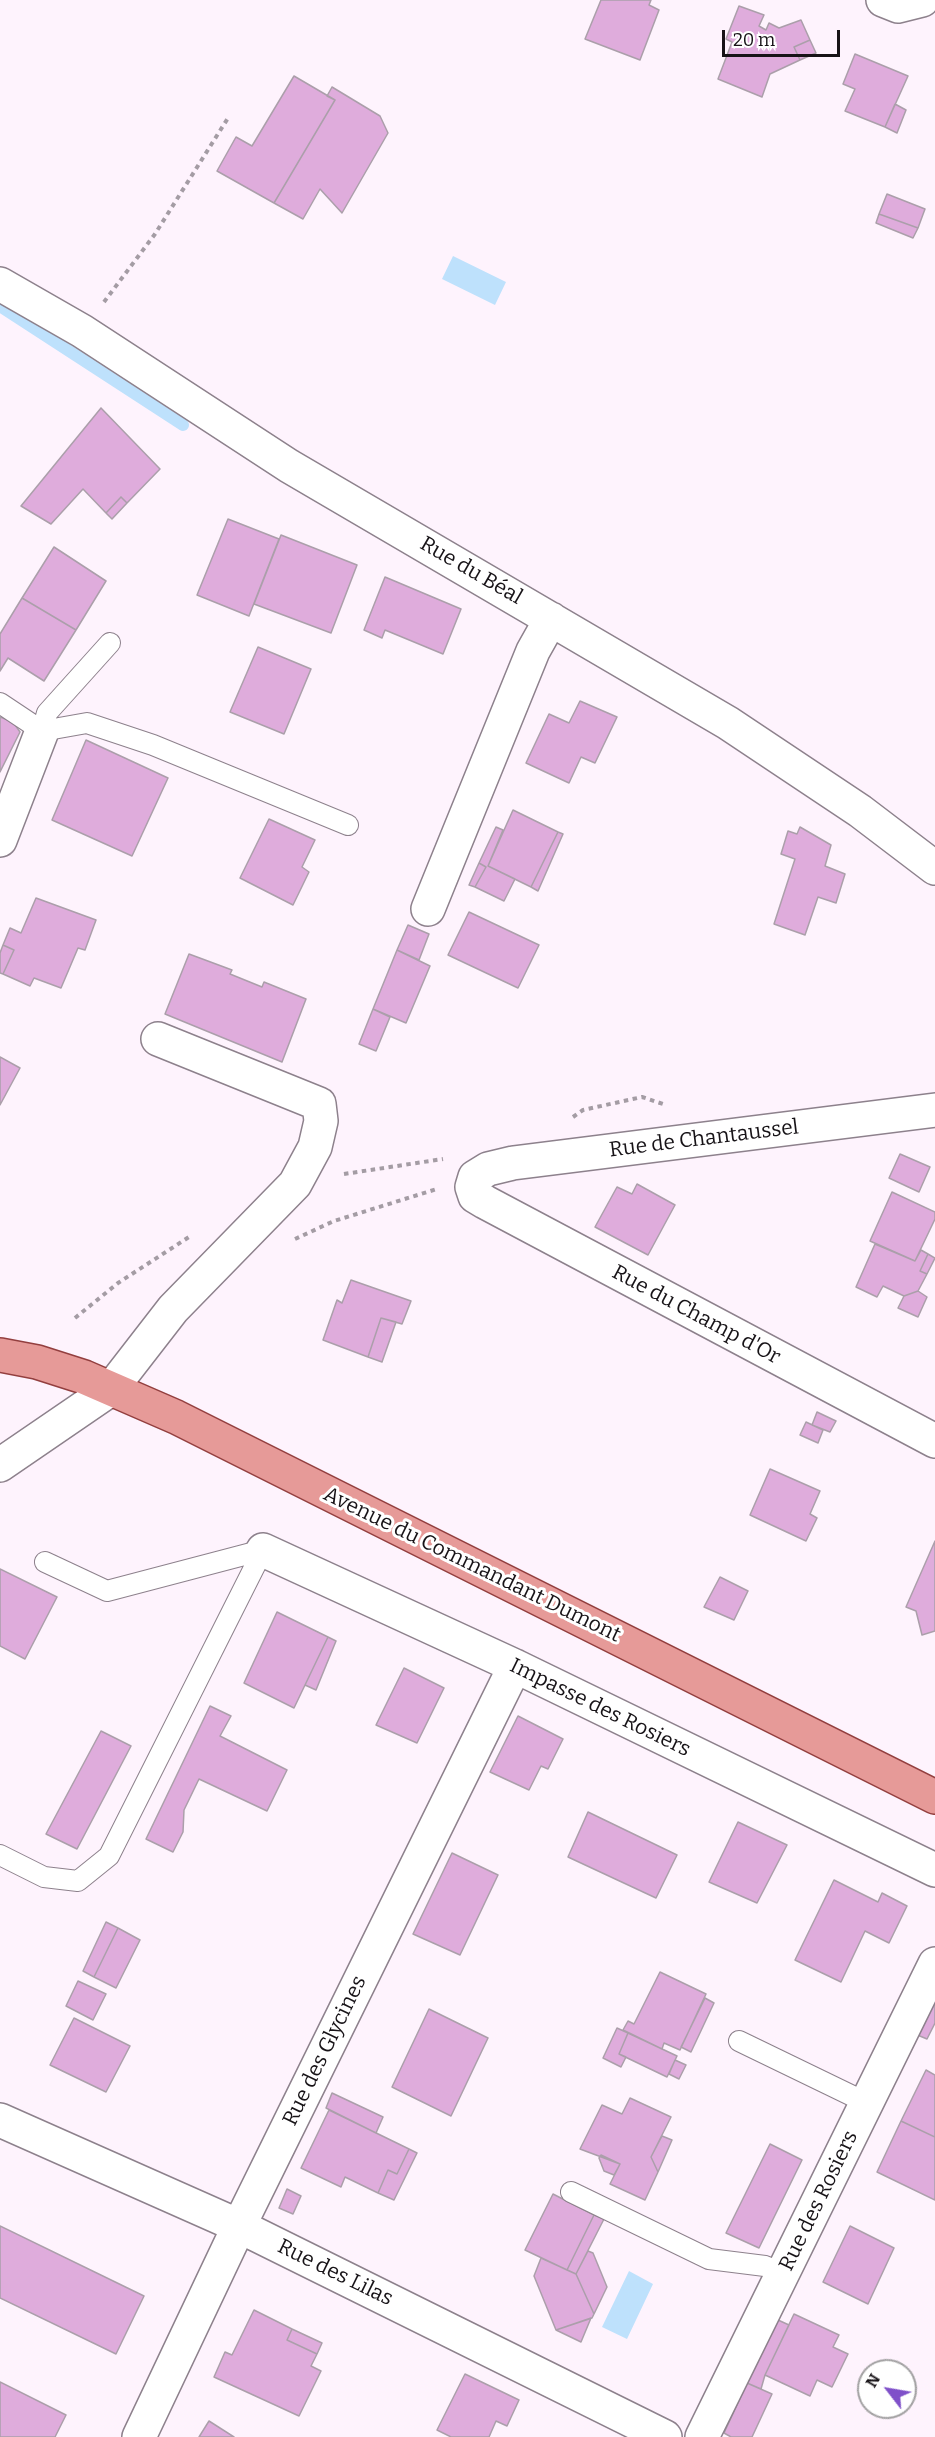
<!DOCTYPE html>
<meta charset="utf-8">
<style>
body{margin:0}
#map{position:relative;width:935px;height:2437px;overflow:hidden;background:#fef3fd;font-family:Bitter,serif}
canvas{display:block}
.north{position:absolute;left:857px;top:2359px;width:60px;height:60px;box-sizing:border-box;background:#fff;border:2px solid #a2a1a2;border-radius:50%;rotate:301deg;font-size:16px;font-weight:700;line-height:24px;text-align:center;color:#171317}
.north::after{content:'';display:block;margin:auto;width:21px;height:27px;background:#7f50c9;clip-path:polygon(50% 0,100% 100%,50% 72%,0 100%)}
.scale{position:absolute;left:722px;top:30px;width:118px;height:27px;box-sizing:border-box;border:3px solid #171317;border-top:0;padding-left:8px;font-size:18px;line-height:21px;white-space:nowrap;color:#171317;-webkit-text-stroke:4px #fff;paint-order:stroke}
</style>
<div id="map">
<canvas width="935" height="2437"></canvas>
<div class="north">N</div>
<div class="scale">20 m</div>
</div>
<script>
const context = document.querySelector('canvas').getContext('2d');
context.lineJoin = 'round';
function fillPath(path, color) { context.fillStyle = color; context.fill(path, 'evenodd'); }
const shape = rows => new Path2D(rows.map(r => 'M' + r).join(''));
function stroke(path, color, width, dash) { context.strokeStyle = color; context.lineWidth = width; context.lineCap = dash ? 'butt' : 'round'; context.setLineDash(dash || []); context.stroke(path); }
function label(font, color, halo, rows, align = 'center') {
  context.font = font + ' Bitter,serif'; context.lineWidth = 6; context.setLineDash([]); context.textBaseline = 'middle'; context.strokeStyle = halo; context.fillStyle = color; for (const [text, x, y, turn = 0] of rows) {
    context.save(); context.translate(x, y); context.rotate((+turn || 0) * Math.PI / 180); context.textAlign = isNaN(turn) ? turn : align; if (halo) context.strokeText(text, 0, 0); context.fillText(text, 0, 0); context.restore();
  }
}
fillPath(shape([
 [453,256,506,282,495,305,442,279],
 [629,2271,653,2284,627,2339,602,2327]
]), '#bee1fc');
stroke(shape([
 [0,306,183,425]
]), '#bee1fc', 12);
const building = shape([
 [601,0,651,0,649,5,659,10,640,60,585,39,601,0],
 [739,6,764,15,759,26,766,30,769,23,779,28,801,20,810,40,794,47,800,60,770,74,762,97,718,79,732,42,726,39,739,6],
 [810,40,816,53,800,60,794,47,810,40],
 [855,54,908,76,885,127,845,111,855,89,843,84,855,54],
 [294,76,335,100,274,203,217,171,236,137,252,146,294,76],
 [332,87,380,116,388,133,342,213,320,189,303,219,274,203,335,100,327,96,332,87],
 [895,104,906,110,897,133,885,127,895,104],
 [887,194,925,209,918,228,879,214,887,194],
 [879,214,918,228,913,238,876,223,879,214],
 [101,408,160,469,127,503,121,497,106,513,83,489,51,524,21,506,101,408],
 [121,497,127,503,112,519,106,513,121,497],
 [228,519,279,539,249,616,197,595,228,519],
 [281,535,357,565,331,633,254,604,281,535],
 [54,547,106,581,76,630,22,598,54,547],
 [385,577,461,609,443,654,385,630,382,638,364,630,385,577],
 [22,598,76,630,44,681,8,658,0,671,0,634,22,598],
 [258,647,311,669,284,734,230,712,258,647],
 [580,701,617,717,595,763,581,757,569,783,526,763,549,714,569,723,580,701],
 [0,717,13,722,20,732,0,772,0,717],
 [86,740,168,778,132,856,52,820,86,740],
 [513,810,558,832,531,887,488,866,513,810],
 [269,819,315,840,302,867,309,872,293,905,240,878,269,819],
 [496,827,503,830,488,866,515,879,504,901,475,887,486,867,479,863,496,827],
 [800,827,831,845,825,866,845,874,836,903,818,897,805,935,774,924,795,859,781,854,788,831,797,834,800,827],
 [558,832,563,834,538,891,531,887,558,832],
 [479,863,486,867,475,887,469,885,479,863],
 [36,898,96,920,85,950,78,948,61,988,34,978,30,986,3,974,14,950,3,945,10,928,21,933,36,898],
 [469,912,539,945,518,988,448,955,469,912],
 [408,925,429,934,419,960,397,950,408,925],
 [3,945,14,950,3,974,0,973,0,953,3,945],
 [397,950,430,966,406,1023,373,1009,397,950],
 [189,954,232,970,230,974,262,987,264,982,306,999,282,1062,165,1014,189,954],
 [373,1009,390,1017,376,1051,359,1044,373,1009],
 [0,1057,20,1068,0,1105,0,1057],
 [900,1154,930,1167,919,1192,889,1178,900,1154],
 [637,1184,675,1205,648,1255,595,1227,617,1187,632,1194,637,1184],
 [892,1192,935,1212,935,1219,915,1261,870,1241,892,1192],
 [875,1244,915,1261,921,1250,928,1254,920,1271,927,1274,918,1291,904,1296,883,1286,877,1297,856,1287,875,1244],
 [928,1254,935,1258,927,1274,920,1271,928,1254],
 [351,1280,411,1301,402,1324,381,1318,368,1357,323,1340,337,1300,342,1303,351,1280],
 [918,1291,927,1297,918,1317,898,1308,904,1296,918,1291],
 [381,1318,396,1322,382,1362,368,1357,381,1318],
 [817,1412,836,1421,830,1432,812,1425,817,1412],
 [806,1422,823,1430,818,1443,800,1435,806,1422],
 [770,1469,820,1491,810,1514,817,1518,806,1541,750,1515,770,1469],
 [935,1541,935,1631,922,1635,916,1611,906,1607,935,1541],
 [0,1569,57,1597,25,1659,0,1646,0,1569],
 [720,1577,748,1591,734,1620,704,1607,720,1577],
 [277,1612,328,1637,294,1708,244,1683,277,1612],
 [328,1637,336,1641,316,1690,305,1685,328,1637],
 [404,1668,444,1688,417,1743,376,1725,404,1668],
 [210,1706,231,1716,220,1736,287,1770,267,1811,199,1779,184,1810,183,1832,173,1852,146,1839,210,1706],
 [518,1716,563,1739,548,1769,541,1766,529,1790,490,1772,518,1716],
 [101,1731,131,1746,77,1849,46,1834,101,1731],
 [588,1812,677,1855,656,1898,568,1857,588,1812],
 [738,1822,787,1845,757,1903,709,1882,738,1822],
 [452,1853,498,1875,460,1955,413,1934,452,1853],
 [834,1880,878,1902,882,1893,907,1906,889,1943,865,1931,841,1982,795,1960,834,1880],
 [106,1922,118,1928,94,1977,83,1971,106,1922],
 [118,1928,140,1940,116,1988,94,1977,118,1928],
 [660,1972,706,1994,680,2050,664,2043,662,2049,623,2030,628,2021,634,2024,660,1972],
 [78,1981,106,1994,93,2020,66,2006,78,1981],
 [935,1992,935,2023,927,2039,915,2034,935,1992],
 [705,1998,714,2003,691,2052,681,2047,705,1998],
 [429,2009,488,2038,451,2116,392,2087,429,2009],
 [74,2018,130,2046,106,2092,50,2065,74,2018],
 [617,2028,628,2033,619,2054,626,2057,621,2067,603,2058,617,2028],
 [628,2033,677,2056,667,2077,619,2054,628,2033],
 [675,2060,686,2065,679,2079,669,2074,675,2060],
 [926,2070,935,2075,935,2137,901,2121,926,2070],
 [332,2093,383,2117,376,2133,326,2108,332,2093],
 [630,2098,671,2117,651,2157,658,2172,645,2200,610,2184,620,2164,580,2149,602,2105,622,2114,630,2098],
 [329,2110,409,2149,397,2174,388,2170,378,2193,345,2177,341,2187,301,2168,329,2110],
 [901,2121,935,2137,935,2200,877,2172,901,2121],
 [662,2136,672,2140,658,2172,651,2157,662,2136],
 [770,2144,802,2160,759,2248,726,2233,770,2144],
 [409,2149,417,2153,394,2200,378,2193,388,2170,397,2174,409,2149],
 [601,2155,620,2164,614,2175,604,2171,599,2158,601,2155],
 [287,2189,301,2196,293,2214,279,2208,287,2189],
 [553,2194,594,2215,567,2270,525,2250,553,2194],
 [594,2215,604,2219,576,2274,567,2270,594,2215],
 [0,2226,144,2296,116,2354,0,2298,0,2226],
 [850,2226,894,2248,868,2304,823,2282,850,2226],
 [588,2251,593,2253,607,2287,594,2314,576,2274,588,2251],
 [541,2258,576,2274,594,2314,592,2318,556,2330,534,2276,541,2258],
 [254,2310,292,2329,287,2340,317,2354,311,2366,321,2371,299,2416,214,2377,225,2352,232,2355,254,2310],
 [794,2314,839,2335,833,2347,848,2354,832,2387,817,2380,810,2396,765,2375,794,2314],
 [591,2318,581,2342,556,2330,591,2318],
 [778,2320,789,2325,765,2375,761,2389,747,2383,778,2320],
 [292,2329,322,2343,317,2354,287,2340,292,2329],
 [465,2374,519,2400,507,2426,496,2421,489,2437,451,2437,437,2430,465,2374],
 [0,2382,66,2415,55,2437,0,2437,0,2382],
 [747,2383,772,2394,752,2437,731,2437,724,2433,747,2383],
 [209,2421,234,2437,199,2437,209,2421]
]);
fillPath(building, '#dfacdc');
stroke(building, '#ab9faa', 1.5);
const lane = shape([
 [0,703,42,731,87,723,153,745,348,825],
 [42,731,47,713,110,643],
 [45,1562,107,1591,263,1550],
 [0,1855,44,1877,78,1881,109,1856,263,1550],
 [739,2041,867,2103],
 [571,2192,709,2259,765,2266,783,2273]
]);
const street = shape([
 [883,0,898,6,922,0],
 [0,284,82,331,289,466,728,723,860,811,935,868],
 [0,840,42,731],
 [428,909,533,651,551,619],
 [935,1110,513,1163,488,1169,475,1177,472,1187,475,1196,485,1202,935,1441],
 [0,1465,111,1389,173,1309,295,1184,315,1147,321,1121,319,1104,158,1039],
 [263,1550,515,1666,935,1870],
 [0,2120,239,2226,665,2437],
 [139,2437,239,2226,515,1666],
 [702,2437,935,1964]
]);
const primary = shape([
 [0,1355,37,1362,84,1377,176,1417,935,1797]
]);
stroke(lane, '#8d818c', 22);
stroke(street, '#8d818c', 36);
stroke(primary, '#933f3f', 36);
stroke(shape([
 [104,302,155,234,228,118],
 [573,1117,583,1110,642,1097,666,1105],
 [344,1174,443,1159],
 [295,1239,334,1221,437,1189],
 [75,1318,118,1283,189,1237]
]), '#a49ca4', 4, [4.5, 4.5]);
stroke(lane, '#fff', 20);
stroke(street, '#fff', 33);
stroke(primary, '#e69a98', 33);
label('21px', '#171317', '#fff', [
 ["Rue du Béal",471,571,30],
 ["Rue de Chantaussel",704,1139,-7],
 ["Rue du Champ d'Or",696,1315,28],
 ["Avenue du Commandant Dumont",472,1565,26],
 ["Impasse des Rosiers",600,1708,26],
 ["Rue des Glycines",325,2051,-64],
 ["Rue des Rosiers",819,2201,-64],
 ["Rue des Lilas",335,2273,26]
]);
</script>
